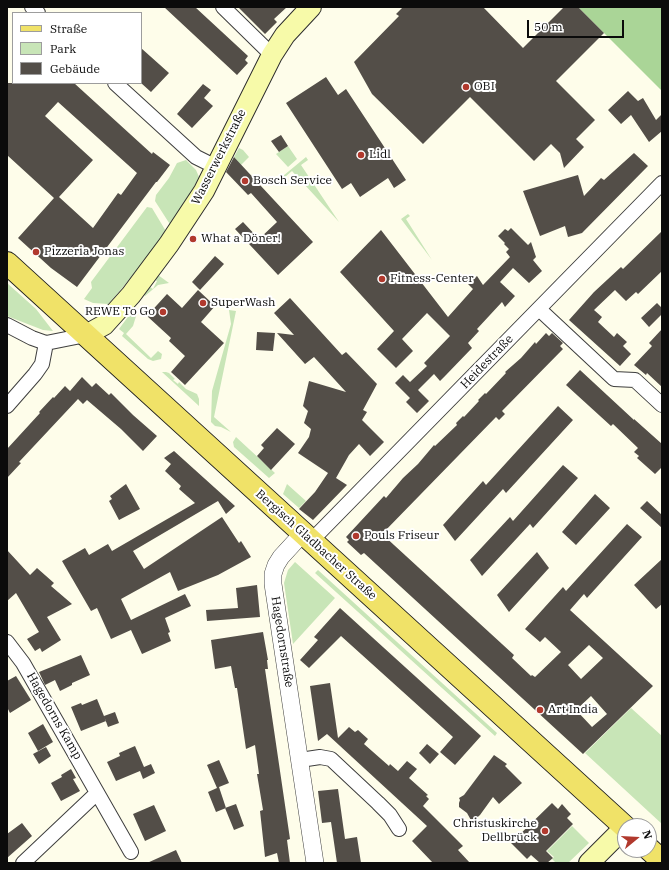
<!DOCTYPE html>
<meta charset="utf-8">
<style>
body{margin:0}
#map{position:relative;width:669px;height:870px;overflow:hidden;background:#fefdea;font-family:"IBM Plex Serif",serif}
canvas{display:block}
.frame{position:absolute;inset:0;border:8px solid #0b0b0b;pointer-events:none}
.legend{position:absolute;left:12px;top:12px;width:130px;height:72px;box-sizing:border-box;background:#fff;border:1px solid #9d9d9d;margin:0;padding:5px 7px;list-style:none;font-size:12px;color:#0b0b0b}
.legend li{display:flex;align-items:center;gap:8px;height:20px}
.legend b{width:20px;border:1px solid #9d9d9d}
.north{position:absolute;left:617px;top:818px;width:40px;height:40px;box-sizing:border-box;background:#fff;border:1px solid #9d9d9d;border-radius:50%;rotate:72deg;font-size:11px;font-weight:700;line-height:16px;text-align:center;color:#0b0b0b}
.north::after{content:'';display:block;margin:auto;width:14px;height:18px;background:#b1392d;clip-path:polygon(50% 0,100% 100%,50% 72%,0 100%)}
.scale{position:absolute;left:527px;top:20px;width:97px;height:18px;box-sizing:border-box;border:2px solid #0b0b0b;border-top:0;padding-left:5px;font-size:12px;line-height:14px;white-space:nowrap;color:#0b0b0b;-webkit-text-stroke:3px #fff;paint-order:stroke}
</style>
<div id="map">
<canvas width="669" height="870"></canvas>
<div class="frame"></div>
<ul class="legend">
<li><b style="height:5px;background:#f0e268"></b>Straße</li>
<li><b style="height:11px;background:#c8e5b7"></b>Park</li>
<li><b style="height:11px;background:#534e48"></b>Gebäude</li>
</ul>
<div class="north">N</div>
<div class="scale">50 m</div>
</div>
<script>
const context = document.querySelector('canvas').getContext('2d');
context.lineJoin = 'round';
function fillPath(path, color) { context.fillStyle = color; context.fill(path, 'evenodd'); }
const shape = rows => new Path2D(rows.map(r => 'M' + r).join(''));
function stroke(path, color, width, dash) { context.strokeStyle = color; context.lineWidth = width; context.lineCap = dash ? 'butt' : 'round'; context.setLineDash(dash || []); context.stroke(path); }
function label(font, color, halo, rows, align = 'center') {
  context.font = font + ' "IBM Plex Serif",serif'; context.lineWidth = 4; context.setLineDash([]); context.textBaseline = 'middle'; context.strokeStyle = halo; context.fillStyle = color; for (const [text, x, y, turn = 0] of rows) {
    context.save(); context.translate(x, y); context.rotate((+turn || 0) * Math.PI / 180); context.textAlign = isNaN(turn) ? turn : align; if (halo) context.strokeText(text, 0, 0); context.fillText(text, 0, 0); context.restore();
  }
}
fillPath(shape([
 [288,146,297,159,288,167,276,154],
 [239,148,243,150,249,157,241,165,234,157],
 [306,157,308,160,301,165,339,222,292,171,285,177,283,176],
 [186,160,196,170,199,177,183,207,171,226,155,201,156,195,169,178,177,163],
 [147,207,152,208,167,233,118,293,108,304,93,303,84,299,92,288,91,282],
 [408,214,410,216,406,219,432,260,401,219],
 [158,275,169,283,158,285,145,296,144,295,150,287,153,289,157,281,155,280],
 [7,283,36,309,53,331,43,330,7,316],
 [133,310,136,311,137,313,133,326,126,334,151,358,158,351,162,354,161,359,153,361,148,359,122,336,124,333,119,329],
 [229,310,236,311,214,417,231,432,221,427,215,426,211,422,212,391,231,324],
 [162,372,166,372,169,373,175,379,173,380,178,384,179,382,186,389,197,394,199,399,199,406],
 [236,437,275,473,269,478,234,447,233,442],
 [287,484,306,501,299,508,283,494],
 [295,562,335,598,293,644,284,583,288,570],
 [318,570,497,733,495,736,315,573],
 [631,708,662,736,662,824,585,753],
 [572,826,589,843,568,863,556,863,552,859,554,857,547,851]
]), '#c8e5b7');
fillPath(shape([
 [578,7,662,7,662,91]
]), '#aad597');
fillPath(shape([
 [164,7,195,7,248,56,245,60,248,63,237,75],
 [238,7,287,7,274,19,277,22,265,34],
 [403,7,483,7,523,48,564,7,578,7,604,33,556,81,595,120,576,139,584,147,564,168,560,153,551,144,534,161,470,97,423,144,372,94,354,62,399,16,396,14],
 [141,48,169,73,151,92,141,83],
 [326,77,338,95,346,89,406,180,394,188,388,178,360,197,351,183,342,189,286,103],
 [7,83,74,83,152,154,153,152,170,165,157,182,156,182,77,287,51,268,18,238,54,198,7,155],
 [58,102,137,173,121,195,118,193,93,228,59,197,93,160,45,116],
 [203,84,211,90,204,98,213,106,192,128,177,114],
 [628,91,638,101,643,98,656,120,662,114,662,131,649,142,631,115,621,124,608,110],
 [281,135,288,146,279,152,271,141],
 [634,153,648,166,582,233,568,237,565,226,540,236,523,191,578,175,584,196,601,178,604,180],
 [234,157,313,242,278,275,235,229,243,222,259,239,277,222,251,193,248,195,226,172],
 [511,228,528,245,531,242,536,257,533,260,542,271,529,283,513,268,500,282,515,296,505,307,502,302,477,329,479,331,468,343,472,348,446,375,440,381,434,374,418,390,429,401,417,413,406,402,410,398,395,383,403,375,410,382,427,366,424,363,450,336,427,313,402,339,413,351,396,368,377,349,394,331,340,272,381,230,448,317,473,289,468,284,477,276,483,285,510,257,506,252,509,249,504,244,505,243,498,236,505,229,508,231],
 [662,231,662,271,638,294,636,292,626,301,615,290,594,310,602,317,598,322,614,337,617,333,627,342,623,346,631,354,620,366,569,320,594,292,621,267,623,269],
 [215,256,224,264,200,290,192,282],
 [198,290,215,306,201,322,224,343,185,385,171,372,185,356,169,341,171,338,147,316,167,294,182,308],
 [290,298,342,355,346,352,377,384,363,410,367,412,362,420,384,442,370,456,359,444,349,455,336,478,347,485,313,520,299,509,315,492,328,473,298,453,309,437,311,429,304,423,308,411,303,406,309,381,346,392,314,357,305,364,277,333,294,335,274,313],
 [657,303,662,308,662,314,649,327,641,318],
 [662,329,662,387,647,373,646,375,634,365,652,346,649,343],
 [257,332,275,333,273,351,256,350],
 [546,333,549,336,552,333,563,343,560,346,563,349,502,411,505,414,499,420,496,417,382,534,514,655,512,658,531,676,532,675,535,677,561,652,545,637,540,642,525,629,563,587,566,591,627,524,642,537,587,598,584,594,570,610,653,686,583,754,364,553,361,555,347,542,349,540,346,537,384,496,386,498,403,478,418,464,434,445,435,446,457,425,456,423,463,416,464,417,479,401,478,400,485,393,486,394,506,373,505,372,521,358,535,342,536,344],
 [589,645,603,658,581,679,568,665],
 [591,696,607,714,592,727,576,710],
 [580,370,634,420,634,419,662,444,662,467,655,474,637,458,639,456,634,452,638,448,613,424,611,426,566,385],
 [82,377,92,387,96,383,109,395,111,393,133,415,157,436,143,451,121,429,87,400,83,404,78,399,19,462,21,463,7,478,7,449,40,413,39,412,53,397,54,398,65,386,70,391],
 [558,406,573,420,506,493,503,489,455,541,443,525,483,481,486,485],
 [277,428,295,444,271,470,257,456,264,448,261,445],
 [174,451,235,506,226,514,218,501,133,551,144,569,222,517,239,543,241,541,251,557,218,575,178,591,170,572,121,599,131,620,185,594,191,606,165,618,170,632,168,633,171,641,142,654,131,630,111,639,97,608,91,611,62,561,85,548,89,555,108,544,112,551,195,503,179,489,181,486,165,471,171,464,164,458],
 [563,465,578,478,533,528,530,524,482,576,470,560,510,517,513,521],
 [126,484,140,509,119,520,109,501,112,499,110,496],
 [595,494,610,508,576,545,562,532],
 [647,501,662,515,662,528,640,508],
 [7,550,30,575,37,568,54,583,51,586,72,604,47,617,61,640,42,652,40,648,35,651,27,639,39,632,16,593,7,601],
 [537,552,549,568,509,612,497,595],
 [662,559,662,604,656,609,634,585],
 [257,585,260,617,207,621,206,610,238,608,236,588],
 [340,608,481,736,455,765,440,752,453,737,341,636,309,668,300,660,318,640,314,637],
 [263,632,268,660,267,660,268,669,265,669,290,839,287,840,290,863,279,863,277,853,265,857,260,811,263,810,257,774,259,774,255,745,246,749,237,688,235,688,231,666,215,669,211,640],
 [81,655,90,675,72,683,72,685,60,691,55,680,45,685,39,672],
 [16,676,31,700,10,713,7,707,7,681],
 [330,683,338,738,349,727,355,732,358,730,368,739,364,744,389,766,390,764,398,771,407,761,417,769,409,778,428,795,426,796,429,799,423,806,463,846,458,850,470,863,433,863,412,841,427,826,327,734,318,741,310,686],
 [97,699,106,721,81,731,71,707,81,703,82,705],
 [115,712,119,723,108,727,104,716],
 [43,724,53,742,38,751,28,733],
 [427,744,439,754,430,764,419,753],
 [135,746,144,767,151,764,155,773,143,779,140,771,116,781,107,762,120,756,119,753],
 [46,747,51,756,39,764,33,754],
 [494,755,507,764,505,766,522,783,499,804,493,797,480,815,472,822,467,813,459,807,459,803,460,800,459,798,464,795],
 [219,760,229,783,219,787,226,808,216,812,208,792,217,788,207,765],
 [71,769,76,778,73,779,80,791,61,801,51,783,62,777,61,775],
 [338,789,345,839,357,837,361,863,337,863,331,822,322,823,318,791],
 [552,803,558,809,562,804,569,812,571,814,567,818,573,824,546,851,553,858,547,863,540,863,531,855,527,859,511,843],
 [236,804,244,826,234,830,225,808],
 [154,805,166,831,145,841,133,814],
 [22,823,32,836,7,858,7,834],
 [176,850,182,863,147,863]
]), '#534e48');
const minor = shape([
 [32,7,38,13],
 [223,7,272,55],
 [115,83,196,157,216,167],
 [539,309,614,379,635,380,662,405],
 [7,325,32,338,46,343,86,335],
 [7,406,35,374,42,364,46,343],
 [311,541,662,183],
 [7,642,23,663,131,852],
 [300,760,320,757,331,759,378,803,390,815,399,829],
 [23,863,97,793]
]);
const tertiary = shape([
 [303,533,281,557,276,565,273,574,273,584,315,863]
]);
const secondary = shape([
 [86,335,104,325,131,295,169,244,204,191,272,55,285,35,311,7],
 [589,863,625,827]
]);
const primary = shape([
 [7,263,625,827],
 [649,849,662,861]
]);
stroke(minor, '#3e3e3e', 16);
stroke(tertiary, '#3e3e3e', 18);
stroke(secondary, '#2d2d2d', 22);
stroke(primary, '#1c1c1c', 24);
stroke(minor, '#fff', 14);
stroke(tertiary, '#fff', 17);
stroke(secondary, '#f7faa9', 20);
stroke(primary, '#f0e268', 22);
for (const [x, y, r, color] of [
 [466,87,4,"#b1392d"],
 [361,155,4,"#b1392d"],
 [245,181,4,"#b1392d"],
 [193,239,4,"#b1392d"],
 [36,252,4,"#b1392d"],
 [382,279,4,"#b1392d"],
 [203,303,4,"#b1392d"],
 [163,312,4,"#b1392d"],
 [356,536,4,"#b1392d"],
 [540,710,4,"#b1392d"],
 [545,831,4,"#b1392d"]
]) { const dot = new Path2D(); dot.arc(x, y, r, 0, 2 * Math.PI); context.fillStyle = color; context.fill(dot); stroke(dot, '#fff', 1.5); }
label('12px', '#0b0b0b', '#fff', [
 ["OBI",474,87],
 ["Lidl",369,155],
 ["Bosch Service",253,181],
 ["What a Döner!",201,239],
 ["Pizzeria Jonas",44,252],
 ["Fitness-Center",390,279],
 ["SuperWash",211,303],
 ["REWE To Go",155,312,"right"],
 ["Pouls Friseur",364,536],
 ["Art India",548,710],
 ["Christuskirche",537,824,"right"],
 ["Dellbrück",537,838,"right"]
], 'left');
label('12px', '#0b0b0b', '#fff', [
 ["Wasserwerkstraße",219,157,-63],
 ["Heidestraße",487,362,-46],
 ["Bergisch Gladbacher Straße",316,545,42],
 ["Hagedornstraße",282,642,81],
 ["Hagedorns Kamp",54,716,60]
]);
</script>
